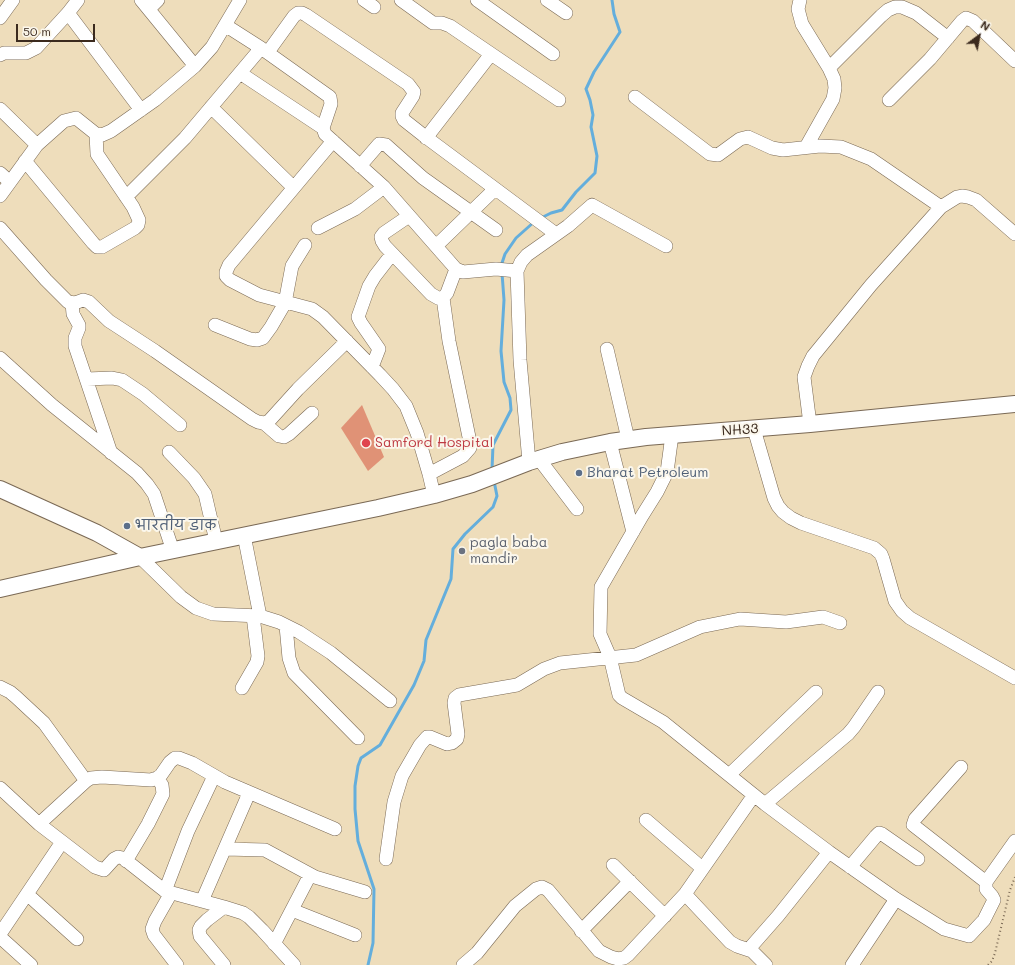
<!DOCTYPE html>
<meta charset="utf-8">
<style>
body{margin:0}
#map{position:relative;width:1015px;height:965px;overflow:hidden;background:#edb;font-family:Mali,sans-serif}
canvas{display:block}
.north{position:absolute;left:959px;top:16px;width:40px;height:40px;-webkit-text-stroke:3px #fbf7ec;paint-order:stroke;rotate:32deg;font-size:11px;font-weight:700;line-height:16px;text-align:center;color:#3b2a1e}
.north::after{content:'';display:block;margin:auto;width:14px;height:18px;background:#3b2a1e;clip-path:polygon(50% 0,100% 100%,50% 72%,0 100%)}
.scale{position:absolute;left:16px;top:24px;width:79px;height:18px;box-sizing:border-box;border:2px solid #3b2a1e;border-top:0;padding-left:5px;font-size:12px;line-height:14px;white-space:nowrap;color:#3b2a1e;-webkit-text-stroke:3px #fbf7ec;paint-order:stroke}
</style>
<div id="map">
<canvas width="1015" height="965"></canvas>
<div class="north">N</div>
<div class="scale">50 m</div>
</div>
<script>
const context = document.querySelector('canvas').getContext('2d');
context.lineJoin = 'round';
const shape = rows => new Path2D(rows.map(r => 'M' + r).join(''));
function stroke(path, color, width, dash) { context.strokeStyle = color; context.lineWidth = width; context.lineCap = dash ? 'butt' : 'round'; context.setLineDash(dash || []); context.stroke(path); }
function fillPath(path, color) { context.fillStyle = color; context.fill(path, 'evenodd'); }
function label(font, color, halo, rows, align = 'center') {
  context.font = font + ' Mali,"Playpen Sans Deva",sans-serif'; context.lineWidth = 4; context.setLineDash([]); context.textBaseline = 'middle'; context.strokeStyle = halo; context.fillStyle = color; for (const [text, x, y, turn = 0] of rows) {
    context.save(); context.translate(x, y); context.rotate((+turn || 0) * Math.PI / 180); context.textAlign = isNaN(turn) ? turn : align; if (halo) context.strokeText(text, 0, 0); context.fillText(text, 0, 0); context.restore();
  }
}
stroke(shape([
 [541,218,551,213,562,210,576,192,595,173,597,156,591,127,593,115,590,100,586,89,594,72,620,32,614,14,612,0],
 [501,266,505,254,516,238,534,222],
 [492,470,493,445,511,410,510,398,504,382,501,351,504,300,502,273],
 [368,965,373,943,374,889,358,841,355,809,355,786,358,766,361,758,380,745,414,685,424,661,426,640,451,579,453,549,465,534,493,507,497,496,494,481]
]), '#64aedc', 3);
fillPath(shape([
 [362,405,384,457,368,471,341,428]
]), '#e09276');
const minor = shape([
 [141,0,195,66],
 [364,0,374,7],
 [401,0,433,23,442,23,450,26,559,100],
 [477,0,553,54],
 [547,0,566,13],
 [800,0,798,9,802,24,829,68,834,79,835,88,833,99,806,147],
 [149,9,158,0],
 [68,13,141,110],
 [0,18,13,0],
 [225,25,261,48,330,97,331,104,323,128,325,134,384,187,456,269,463,272,496,269,517,271],
 [268,52,294,16,298,13,302,13,306,15,408,84,414,92,413,96,402,113,402,116,404,120,423,135,556,234],
 [0,55,4,53,26,53,36,48,68,13,78,0],
 [829,68,881,16,888,10,895,7,902,7,916,13,948,38],
 [240,73,323,128],
 [635,97,710,154,718,155,740,139,748,137,772,148,783,150,820,146,841,147,871,159,941,207],
 [889,100,930,59,962,21,966,18,973,21,1015,61],
 [211,107,293,187],
 [0,109,37,145],
 [426,138,491,54],
 [333,141,229,265,226,272,226,276,230,280,259,295,312,309,323,317,380,375,393,389,406,406,417,433,429,474,434,495],
 [25,161,93,243,97,247,102,247,135,228,138,225,139,220,133,207,97,154,96,134],
 [360,166,379,144,386,145,423,178,496,230],
 [0,173,10,182],
 [0,196,37,145,64,121,76,118,96,134,102,135,111,131,155,100,195,66,212,47,240,0],
 [126,197,185,138,261,48],
 [409,216,384,233,381,237,382,241,385,246,431,294,438,298,443,298,447,293,456,269],
 [0,228,46,280,68,302,75,303,83,300,89,302,109,321,155,351,252,419,258,422,264,423,269,421,298,389,347,341],
 [318,228,355,209,384,187],
 [436,246,495,189],
 [72,303,73,314,79,325,79,328,75,338,75,346,111,453],
 [215,325,250,339,257,340,263,338,271,327,285,303,292,266,305,245],
 [607,349,628,439],
 [0,358,52,405,137,473,147,484,154,494,173,551],
 [372,367,379,349,361,323,358,317,369,286,375,276,392,254],
 [87,379,112,378,122,380,143,394,180,425],
 [264,423,279,436,284,437,289,434,312,413],
 [810,424,804,377,808,366,813,356,871,285,941,207,957,197,962,196,968,197,976,200,1015,234],
 [754,429,774,498,778,506,783,512,791,518,801,523,874,548,881,554,883,559,895,601,902,611,910,618,1015,678],
 [672,435,667,472,657,492,642,516,601,587,600,634,610,657,619,695,622,698,663,722,765,804,829,852,896,899,944,929,969,936,984,920,994,900,992,896,986,889,986,882,1015,841],
 [610,442,633,532],
 [169,452,194,478,205,494,216,541],
 [539,459,577,509],
 [529,462,520,360,517,271,521,262,527,255,568,226,592,205,666,246],
 [429,474,463,456,470,448,469,437,449,341,443,298],
 [244,535,260,616],
 [140,557,181,597,196,608,213,614,260,616,279,622,299,632,331,653,390,701],
 [286,626,289,658,294,673,358,738],
 [0,687,10,692,16,697,44,723,86,781],
 [242,688,257,662,258,656,253,616],
 [961,767,915,819,913,825,986,882],
 [729,775,816,692],
 [0,788,39,824,95,867,104,870,114,859,118,857,123,858,165,891,224,907,243,913,249,917,262,930,294,965],
 [765,804,848,734,854,727,878,692],
 [646,820,702,868],
 [39,824,86,781,91,778,102,777,151,780,157,778,161,775,170,762,175,758,179,758,192,763,225,782,335,829],
 [225,849,265,850,315,877,365,892],
 [386,859,394,802,402,776,420,745,427,737,430,737,447,744,452,743,457,739,458,734,454,703,455,698,459,695,517,685,544,669,560,663,636,655,700,627,740,619,786,622,823,617,840,623],
 [126,861,148,824,163,794,162,785,157,778],
 [613,865,665,916],
 [850,867,876,836,879,833,882,834,918,859],
 [165,891,188,831,214,776],
 [171,893,155,921,152,929,154,935,177,965],
 [27,894,77,939],
 [685,894,730,942,737,946,752,951,766,965],
 [202,901,249,793],
 [224,907,207,920,201,926,199,930,200,936,224,965],
 [292,910,355,935],
 [581,931,630,881],
 [0,934,62,842],
 [0,937,31,965],
 [274,944,310,875],
 [749,949,778,916,829,852],
 [463,965,477,953,515,906,536,889,542,887,548,890,599,951,611,957,618,959,624,958,628,955,685,894,754,795],
 [852,965,896,899]
]);
const major = shape([
 [0,489,97,533,140,557],
 [0,589,140,557,378,508,434,495,472,484,529,462,562,452,610,442,646,437,810,424,1015,404]
]);
stroke(minor, '#7a6955', 14);
stroke(major, '#7a6955', 18);
stroke(shape([
 [988,965,992,961,995,953,1010,890,1015,877]
]), '#7a6955', 2, [1, 3]);
stroke(minor, '#fff', 13);
stroke(major, '#fff', 16);
for (const [x, y, r, color] of [
 [366,443,5,"#e0444e"],
 [579,473,4,"#5c6f8a"],
 [127,526,4,"#5c6f8a"],
 [462,551,4,"#6b7280"]
]) { const dot = new Path2D(); dot.arc(x, y, r, 0, 2 * Math.PI); context.fillStyle = color; context.fill(dot); stroke(dot, '#fbf7ec', 1.5); }
label('14px', '#3b2a1e', '#fbf7ec', [
 ["NH33",740,430,-4]
]);
label('14px', '#be3a42', '#fbf7ec', [
 ["Samford Hospital",375,443]
], 'left');
label('14px', '#4e5e75', '#fbf7ec', [
 ["Bharat Petroleum",587,473],
 ["भारतीय डाक",135,526]
], 'left');
label('14px', '#5b616d', '#fbf7ec', [
 ["pagla baba",470,543],
 ["mandir",470,559]
], 'left');
</script>
